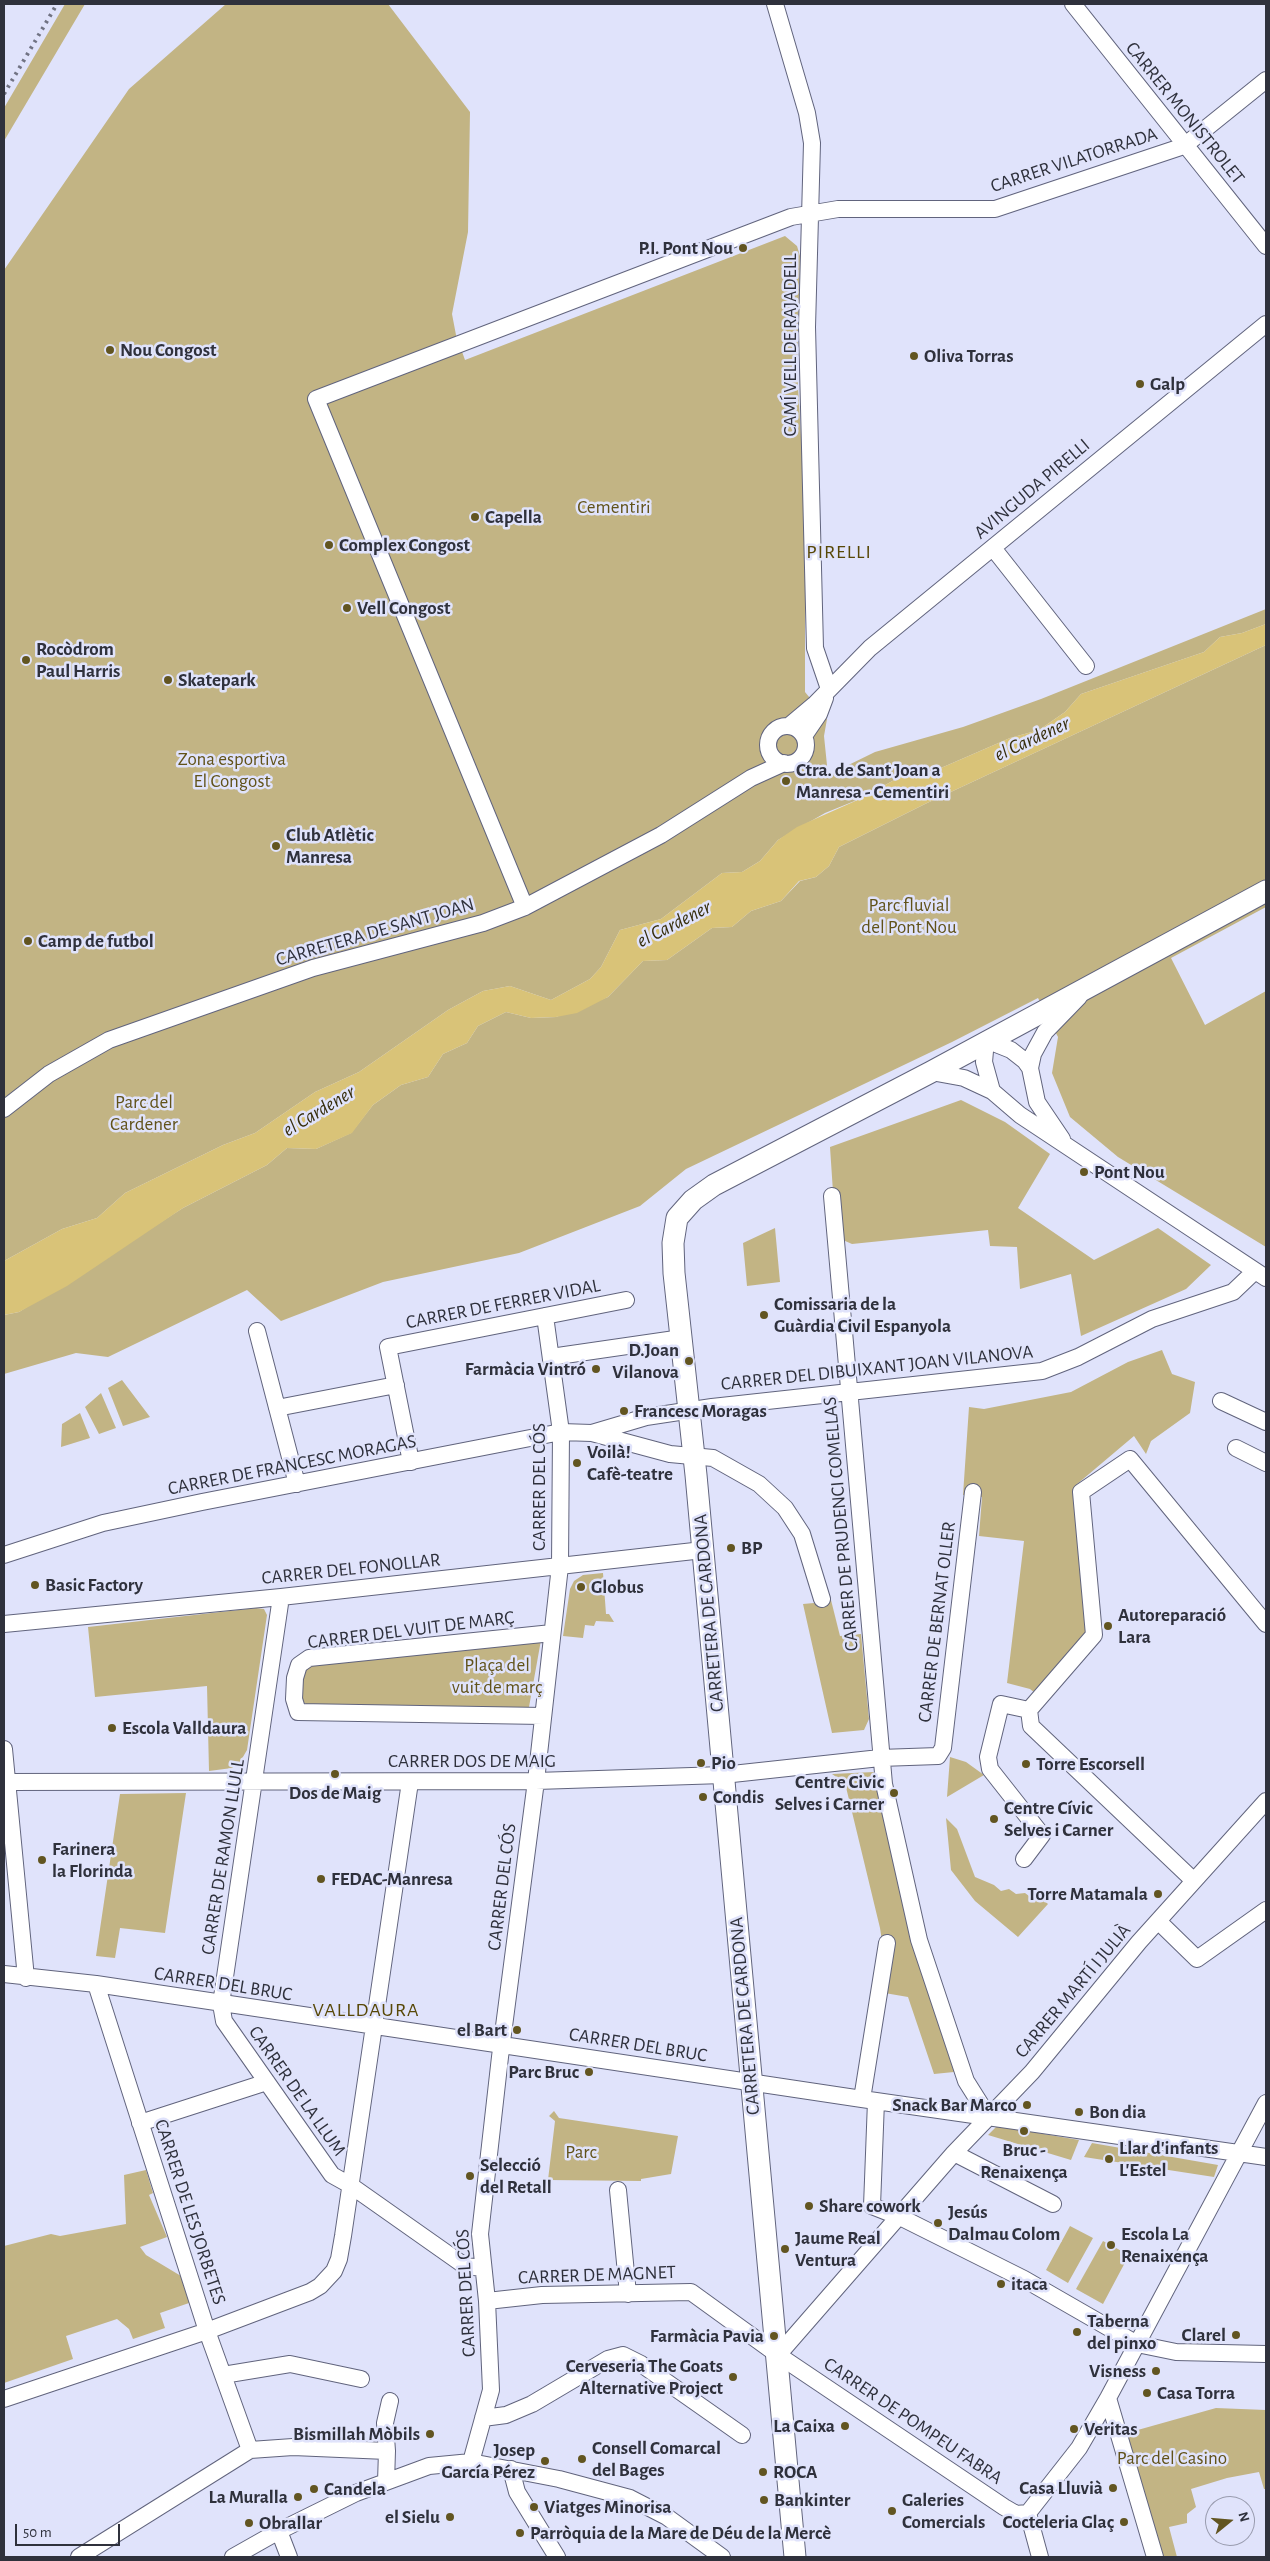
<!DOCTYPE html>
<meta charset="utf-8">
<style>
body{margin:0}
#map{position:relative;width:1270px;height:2561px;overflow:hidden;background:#e0e3fb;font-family:"Alegreya Sans",sans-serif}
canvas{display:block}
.frame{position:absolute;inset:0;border:5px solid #2f313c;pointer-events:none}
.north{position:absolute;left:1205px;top:2496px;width:50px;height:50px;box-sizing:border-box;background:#e0e3fb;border:1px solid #999caf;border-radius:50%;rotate:73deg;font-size:14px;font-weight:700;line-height:20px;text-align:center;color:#2f313c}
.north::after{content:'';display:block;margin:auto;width:18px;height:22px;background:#625521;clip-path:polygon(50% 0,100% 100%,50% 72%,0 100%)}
.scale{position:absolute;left:15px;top:2524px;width:105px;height:22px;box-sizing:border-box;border:2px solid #2f313c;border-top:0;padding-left:6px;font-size:15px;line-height:18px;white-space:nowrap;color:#2f313c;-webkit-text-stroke:4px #e0e3fb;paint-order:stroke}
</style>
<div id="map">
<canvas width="1270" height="2561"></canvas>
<div class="frame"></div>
<div class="north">N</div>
<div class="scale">50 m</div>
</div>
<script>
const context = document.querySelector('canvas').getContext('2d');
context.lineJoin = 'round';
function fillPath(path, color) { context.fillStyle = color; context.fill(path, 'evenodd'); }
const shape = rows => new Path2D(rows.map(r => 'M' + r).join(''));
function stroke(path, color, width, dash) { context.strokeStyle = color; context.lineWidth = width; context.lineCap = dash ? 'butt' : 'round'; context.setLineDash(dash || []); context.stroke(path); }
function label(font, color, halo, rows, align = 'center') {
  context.font = font + ' "Alegreya Sans",sans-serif'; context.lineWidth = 5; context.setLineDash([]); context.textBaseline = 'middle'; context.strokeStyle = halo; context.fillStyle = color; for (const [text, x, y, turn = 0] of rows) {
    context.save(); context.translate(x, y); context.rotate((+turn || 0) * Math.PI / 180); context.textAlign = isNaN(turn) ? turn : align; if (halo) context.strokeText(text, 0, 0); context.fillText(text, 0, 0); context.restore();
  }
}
fillPath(shape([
 [65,4,85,4,4,141,4,108],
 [226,4,388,4,470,112,468,232,452,314,456,335,465,360,785,236,797,246,800,256,797,370,805,503,805,692,827,719,824,736,828,775,875,752,963,727,1041,699,1266,609,1266,624,1242,633,1220,637,1204,652,1081,694,1065,712,1039,730,1010,738,934,771,896,779,862,798,825,813,778,840,760,861,742,872,722,873,661,919,620,930,601,967,590,979,551,1000,510,986,483,991,448,1010,359,1072,315,1092,255,1133,223,1145,125,1193,97,1218,62,1229,4,1261,4,270,129,89],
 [1266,645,1266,907,1171,958,1205,1025,1266,991,1266,1247,1118,1157,1070,1117,1052,1073,1058,1037,1038,998,952,1042,686,1169,640,1206,519,1253,383,1282,281,1321,247,1290,108,1357,76,1353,4,1374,4,1315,19,1312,183,1208,267,1165,287,1148,316,1149,351,1133,373,1105,401,1085,428,1077,443,1054,467,1043,478,1026,506,1012,531,1018,556,1017,608,997,643,961,667,960,712,928,732,927,751,911,781,901,800,881,816,877,829,866,839,847,925,804],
 [961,1100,1005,1122,1050,1154,1018,1208,1094,1260,1158,1228,1211,1265,1186,1289,1081,1336,1071,1274,1020,1289,1017,1247,990,1246,988,1230,852,1244,836,1237,830,1147],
 [775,1228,780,1282,747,1286,743,1243],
 [1162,1350,1172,1374,1195,1382,1190,1413,1151,1441,1146,1454,1134,1436,1076,1485,1079,1543,1089,1631,1035,1693,1030,1689,1007,1683,1024,1541,979,1536,982,1497,963,1495,969,1407,984,1409,1071,1392,1128,1362],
 [122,1380,150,1417,123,1426,108,1388],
 [101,1393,116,1428,99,1434,85,1407],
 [80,1413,90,1438,61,1447,62,1424],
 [603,1573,606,1614,609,1614,614,1622,596,1621,594,1626,585,1625,583,1638,563,1636,570,1589,574,1581,583,1575],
 [830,1596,840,1636,861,1634,869,1719,864,1730,832,1733,803,1604,814,1603],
 [256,1608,264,1609,267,1615,247,1750,240,1762,232,1768,209,1771,207,1686,95,1697,88,1627],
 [541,1640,529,1707,313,1708,301,1701,298,1694,305,1666],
 [950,1757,966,1762,984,1775,947,1797],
 [874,1772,904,1907,920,1968,954,2072,934,2074,908,1997,873,1991,882,1941,880,1928,845,1783,832,1774],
 [186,1793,165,1933,120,1928,115,1958,96,1956,120,1794],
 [946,1818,957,1829,975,1877,994,1885,1001,1891,1009,1889,1016,1894,1025,1893,1029,1896,1036,1893,1048,1904,1018,1937,975,1901,951,1870],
 [554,2111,559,2118,678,2136,671,2174,641,2179,641,2181,548,2180,555,2121,549,2116],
 [997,2126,1079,2140,1071,2160,988,2135],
 [1092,2143,1218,2165,1214,2177,1084,2157],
 [146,2170,153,2193,149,2195,167,2237,140,2247,146,2255,181,2276,189,2303,160,2313,165,2328,133,2339,129,2329,117,2319,66,2336,73,2359,4,2383,4,2246,51,2234,60,2236,126,2224,124,2175],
 [1070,2226,1093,2238,1068,2283,1046,2270],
 [1103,2241,1129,2255,1103,2304,1076,2289],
 [1216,2408,1266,2410,1266,2489,1264,2489,1259,2472,1227,2478,1191,2489,1196,2507,1187,2514,1187,2523,1169,2527,1177,2557,1163,2557,1127,2433]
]), '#c2b484');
fillPath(shape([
 [1266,624,1266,645,925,804,839,847,829,866,816,877,799,881,781,901,751,911,732,927,712,928,667,960,643,961,608,997,577,1013,556,1017,531,1018,506,1012,478,1026,467,1043,443,1054,428,1077,401,1085,373,1105,352,1133,316,1149,287,1148,267,1165,183,1208,67,1286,19,1312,4,1315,4,1261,62,1229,97,1218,125,1193,223,1145,255,1133,315,1092,359,1072,448,1010,483,991,510,986,551,1000,590,979,601,967,620,930,661,919,722,873,742,872,760,861,778,840,797,827,862,798,896,779,934,771,1010,738,1039,730,1065,712,1081,694,1204,652,1220,637,1242,633]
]), '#d9c378');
const minor = shape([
 [775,4,807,113,812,143,807,327,815,648,829,689],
 [1073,4,1266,246],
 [993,548,1086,666],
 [789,726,814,705,870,648,1266,324],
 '768 745a19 19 0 1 1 38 0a19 19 0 1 1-38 0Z',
 [804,736,819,714,825,698],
 [525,907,316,399,791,217,838,209,995,209,1184,146,1266,80],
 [931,1072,964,1078,992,1091,1020,1115,1266,1278],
 [992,1091,984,1062,986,1040,1011,1050,1025,1061,1030,1068],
 [4,1109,49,1074,109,1040,313,968,483,923,525,907,661,835,751,778,784,763],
 [1062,1139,1037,1102,1030,1068,1033,1054,1045,1032,1079,997],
 [832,1196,884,1784,919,1940,966,2081,988,2116],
 [257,1331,297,1484],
 [551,1357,682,1338],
 [1221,1401,1266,1422],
 [277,1408,396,1385],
 [592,1433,646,1417,712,1407,1042,1371,1078,1357,1152,1319,1233,1292,1255,1271],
 [1236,1448,1266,1463],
 [411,1462,388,1347,626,1300],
 [4,1555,103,1523,202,1502,561,1432,592,1433,670,1454,713,1458,759,1484,785,1508,802,1534,822,1599],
 [281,1597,221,2004,224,2021,332,2175,350,2185,465,2266,483,2268],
 [4,1624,281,1597,703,1550],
 [1029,1710,1094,1635,1081,1492,1130,1459,1266,1624],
 [1029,1710,1031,1726,1193,1880],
 [543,1716,298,1712,294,1699,295,1678,299,1665,309,1658,552,1633],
 [4,1749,26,1978],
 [4,1782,536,1781,723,1775,880,1758,938,1756,943,1748,973,1492],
 [1024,1859,1042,1835,990,1769,988,1757,1001,1704,1029,1710],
 [1158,1921,1197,1959,1266,1910],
 [4,1974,96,1984,862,2099,1266,2157],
 [96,1984,207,2331,250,2450],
 [862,2099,887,1943],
 [876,2101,872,2206,900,2217,1024,2279,1137,2344,1176,2352,1266,2354],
 [140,2123,267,2082],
 [954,2153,1053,2204],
 [618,2190,628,2294],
 [487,2301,542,2295,691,2292,778,2355,1004,2507,1016,2514,1028,2513],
 [778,2355,954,2153,1032,2072,1139,1942,1266,1801],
 [223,2375,290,2364,361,2379],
 [1108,2398,1155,2557],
 [4,2399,207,2331,310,2292,320,2286,334,2271,339,2259,343,2236,410,1782],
 [483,2418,506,2415,532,2404,608,2359,623,2355,641,2364,742,2435],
 [387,2451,385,2423,390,2401],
 [471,2462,491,2390,487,2301,480,2234,500,2057,536,1781,560,1566,561,1432,545,1316],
 [511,2469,517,2492,557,2557],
 [1028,2513,1079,2448,1108,2398,1266,2103],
 [1028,2513,1040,2557],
 [279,2531,289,2557],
 [79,2557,250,2450,293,2447,387,2451,386,2482],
 [233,2557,279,2531,356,2493,429,2466,471,2462,559,2479,630,2498,667,2517,722,2557]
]);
const major = shape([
 [795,2557,696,1475,674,1273,673,1243,677,1218,693,1200,714,1185,931,1072,1266,891]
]);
stroke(minor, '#61647d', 18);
stroke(major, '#61647d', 23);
stroke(minor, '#fff', 16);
stroke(major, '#fff', 21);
stroke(shape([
 [4,94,57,4]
]), '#717383', 4, [2.5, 5]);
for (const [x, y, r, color] of [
 [743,248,5,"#625521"],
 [110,350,5,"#625521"],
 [914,356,5,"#625521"],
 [1140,384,5,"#625521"],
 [475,517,5,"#625521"],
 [329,545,5,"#625521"],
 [347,608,5,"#625521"],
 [26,660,5,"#625521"],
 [168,680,5,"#625521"],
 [786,781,5,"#625521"],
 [276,846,5,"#625521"],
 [28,941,5,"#625521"],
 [1084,1172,5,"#625521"],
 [764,1315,5,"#625521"],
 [689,1361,5,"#625521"],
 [596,1369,5,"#625521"],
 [624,1411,5,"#625521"],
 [577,1463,5,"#625521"],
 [731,1548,5,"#625521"],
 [35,1585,5,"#625521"],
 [581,1587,5,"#625521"],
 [1108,1626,5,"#625521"],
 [112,1728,5,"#625521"],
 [701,1763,5,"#625521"],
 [1026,1764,5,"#625521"],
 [335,1774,5,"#625521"],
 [894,1793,5,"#625521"],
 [703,1797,5,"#625521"],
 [994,1819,5,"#625521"],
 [42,1860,5,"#625521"],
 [321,1879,5,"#625521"],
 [1158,1894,5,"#625521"],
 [517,2030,5,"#625521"],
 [589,2072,5,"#625521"],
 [1027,2105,5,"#625521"],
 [1079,2112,5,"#625521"],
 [1024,2131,5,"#625521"],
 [1109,2159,5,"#625521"],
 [470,2176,5,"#625521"],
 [809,2206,5,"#625521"],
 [938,2223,5,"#625521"],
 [1111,2245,5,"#625521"],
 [785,2249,5,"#625521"],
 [1001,2284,5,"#625521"],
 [1077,2332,5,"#625521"],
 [1236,2335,5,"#625521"],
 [774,2336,5,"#625521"],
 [1156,2371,5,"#625521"],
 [733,2377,5,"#625521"],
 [1147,2393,5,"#625521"],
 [845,2426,5,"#625521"],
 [1074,2429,5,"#625521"],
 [430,2434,5,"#625521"],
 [582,2459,5,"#625521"],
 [545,2461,5,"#625521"],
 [763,2472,5,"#625521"],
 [1113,2488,5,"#625521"],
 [314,2489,5,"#625521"],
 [298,2497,5,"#625521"],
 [764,2500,5,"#625521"],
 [534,2507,5,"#625521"],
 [892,2511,5,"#625521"],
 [450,2517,5,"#625521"],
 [1124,2522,5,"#625521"],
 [249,2523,5,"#625521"],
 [520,2533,5,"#625521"]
]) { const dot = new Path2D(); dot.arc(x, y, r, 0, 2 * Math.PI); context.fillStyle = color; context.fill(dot); stroke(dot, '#e0e3fb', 2); }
label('19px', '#2f313c', '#e0e3fb', [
 ["CARRER MONISTROLET",1185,113,51],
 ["CARRER VILATORRADA",1074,160,-18],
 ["CAMÍ VELL DE RAJADELL",790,345,-90],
 ["AVINGUDA PIRELLI",1032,489,-40],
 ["CARRETERA DE SANT JOAN",375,932,-16],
 ["CARRER DE FERRER VIDAL",503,1304,-11],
 ["CARRER DEL DIBUIXANT JOAN VILANOVA",877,1368,-6],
 ["CARRER DE FRANCESC MORAGAS",292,1465,-11],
 ["CARRER DEL CÓS",539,1487,-90],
 ["CARRER DE PRUDENCI COMELLAS",841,1524,-95],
 ["CARRER DEL FONOLLAR",351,1569,-6],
 ["CARRETERA DE CARDONA",709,1613,-95],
 ["CARRER DE BERNAT OLLER",937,1622,-83],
 ["CARRER DEL VUIT DE MARÇ",411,1630,-7],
 ["CARRER DOS DE MAIG",472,1761],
 ["CARRER DE RAMON LLULL",223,1857,-81],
 ["CARRER DEL CÓS",502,1887,-83],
 ["CARRER DEL BRUC",223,1984,9],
 ["CARRER MARTÍ I JULIÀ",1073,1991,-50],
 ["CARRETERA DE CARDONA",745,2016,-95],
 ["CARRER DEL BRUC",638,2045,9],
 ["CARRER DE LA LLUM",297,2091,55],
 ["CARRER DE LES JORBETES",190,2212,72],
 ["CARRER DE MAGNET",597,2275,-2],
 ["CARRER DEL CÓS",466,2293,-93],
 ["CARRER DE POMPEU FABRA",913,2421,34]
]);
label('bold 19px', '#2f313c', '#e0e3fb', [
 ["P.I. Pont Nou",733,248,"right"],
 ["Nou Congost",120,350],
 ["Oliva Torras",924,356],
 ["Galp",1150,384],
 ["Capella",485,517],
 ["Complex Congost",339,545],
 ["Vell Congost",357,608],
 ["Rocòdrom",36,649],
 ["Paul Harris",36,671],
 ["Skatepark",178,680],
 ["Ctra. de Sant Joan a",796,770],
 ["Manresa - Cementiri",796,792],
 ["Club Atlètic",286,835],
 ["Manresa",286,857],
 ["Camp de futbol",38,941],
 ["Pont Nou",1094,1172],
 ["Comissaria de la",774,1304],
 ["Guàrdia Civil Espanyola",774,1326],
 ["D.Joan",679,1350,"right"],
 ["Vilanova",679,1372,"right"],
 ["Farmàcia Vintró",586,1369,"right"],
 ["Francesc Moragas",634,1411],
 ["Voilà!",587,1452],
 ["Cafè-teatre",587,1474],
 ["BP",741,1548],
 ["Basic Factory",45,1585],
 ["Globus",591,1587],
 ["Autoreparació",1118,1615],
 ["Lara",1118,1637],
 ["Escola Valldaura",122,1728],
 ["Pio",711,1763],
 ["Torre Escorsell",1036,1764],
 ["Centre Civic",884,1782,"right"],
 ["Selves i Carner",884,1804,"right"],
 ["Dos de Maig",335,1793,"center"],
 ["Condis",713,1797],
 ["Centre Cívic",1004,1808],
 ["Selves i Carner",1004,1830],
 ["Farinera",52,1849],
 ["la Florinda",52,1871],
 ["FEDAC-Manresa",331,1879],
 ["Torre Matamala",1148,1894,"right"],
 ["el Bart",507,2030,"right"],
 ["Parc Bruc",579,2072,"right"],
 ["Snack Bar Marco",1017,2105,"right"],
 ["Bon dia",1089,2112],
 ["Llar d'infants",1119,2148],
 ["L'Estel",1119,2170],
 ["Bruc -",1024,2150,"center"],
 ["Renaixença",1024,2172,"center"],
 ["Selecció",480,2165],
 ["del Retall",480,2187],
 ["Share cowork",819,2206],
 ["Jesús",948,2212],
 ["Dalmau Colom",948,2234],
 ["Escola La",1121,2234],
 ["Renaixença",1121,2256],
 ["Jaume Real",795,2238],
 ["Ventura",795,2260],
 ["itaca",1011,2284],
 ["Taberna",1087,2321],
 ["del pinxo",1087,2343],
 ["Clarel",1226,2335,"right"],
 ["Farmàcia Pavia",764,2336,"right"],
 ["Cerveseria The Goats",723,2366,"right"],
 ["Alternative Project",723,2388,"right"],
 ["Visness",1146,2371,"right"],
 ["Casa Torra",1157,2393],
 ["La Caixa",835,2426,"right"],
 ["Veritas",1084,2429],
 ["Bismillah Mòbils",420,2434,"right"],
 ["Consell Comarcal",592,2448],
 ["del Bages",592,2470],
 ["Josep",535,2450,"right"],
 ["García Pérez",535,2472,"right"],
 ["ROCA",773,2472],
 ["Casa Lluvià",1103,2488,"right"],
 ["Candela",324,2489],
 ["La Muralla",288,2497,"right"],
 ["Bankinter",774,2500],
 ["Galeries",902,2500],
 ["Comercials",902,2522],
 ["Viatges Minorisa",544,2507],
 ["el Sielu",440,2517,"right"],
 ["Cocteleria Glaç",1114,2522,"right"],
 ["Obrallar",259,2523],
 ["Parròquia de la Mare de Déu de la Mercè",530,2533]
], 'left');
label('19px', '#615219', '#e0e3fb', [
 ["Cementiri",614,507],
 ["Zona esportiva",232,759],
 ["El Congost",232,781],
 ["Parc fluvial",909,905],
 ["del Pont Nou",909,927],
 ["Parc del",144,1102],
 ["Cardener",144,1124],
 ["Plaça del",497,1665],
 ["vuit de març",497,1687],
 ["Parc",581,2152],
 ["Parc del Casino",1172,2458]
]);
context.letterSpacing = '1px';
label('20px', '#584807', '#e0e3fb', [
 ["PIRELLI",839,552],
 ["VALLDAURA",366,2010]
]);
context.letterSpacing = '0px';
label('italic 20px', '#372e0c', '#e0e3fb', [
 ["el Cardener",1032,739,-25],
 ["el Cardener",674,924,-27],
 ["el Cardener",319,1111,-31]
]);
</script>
